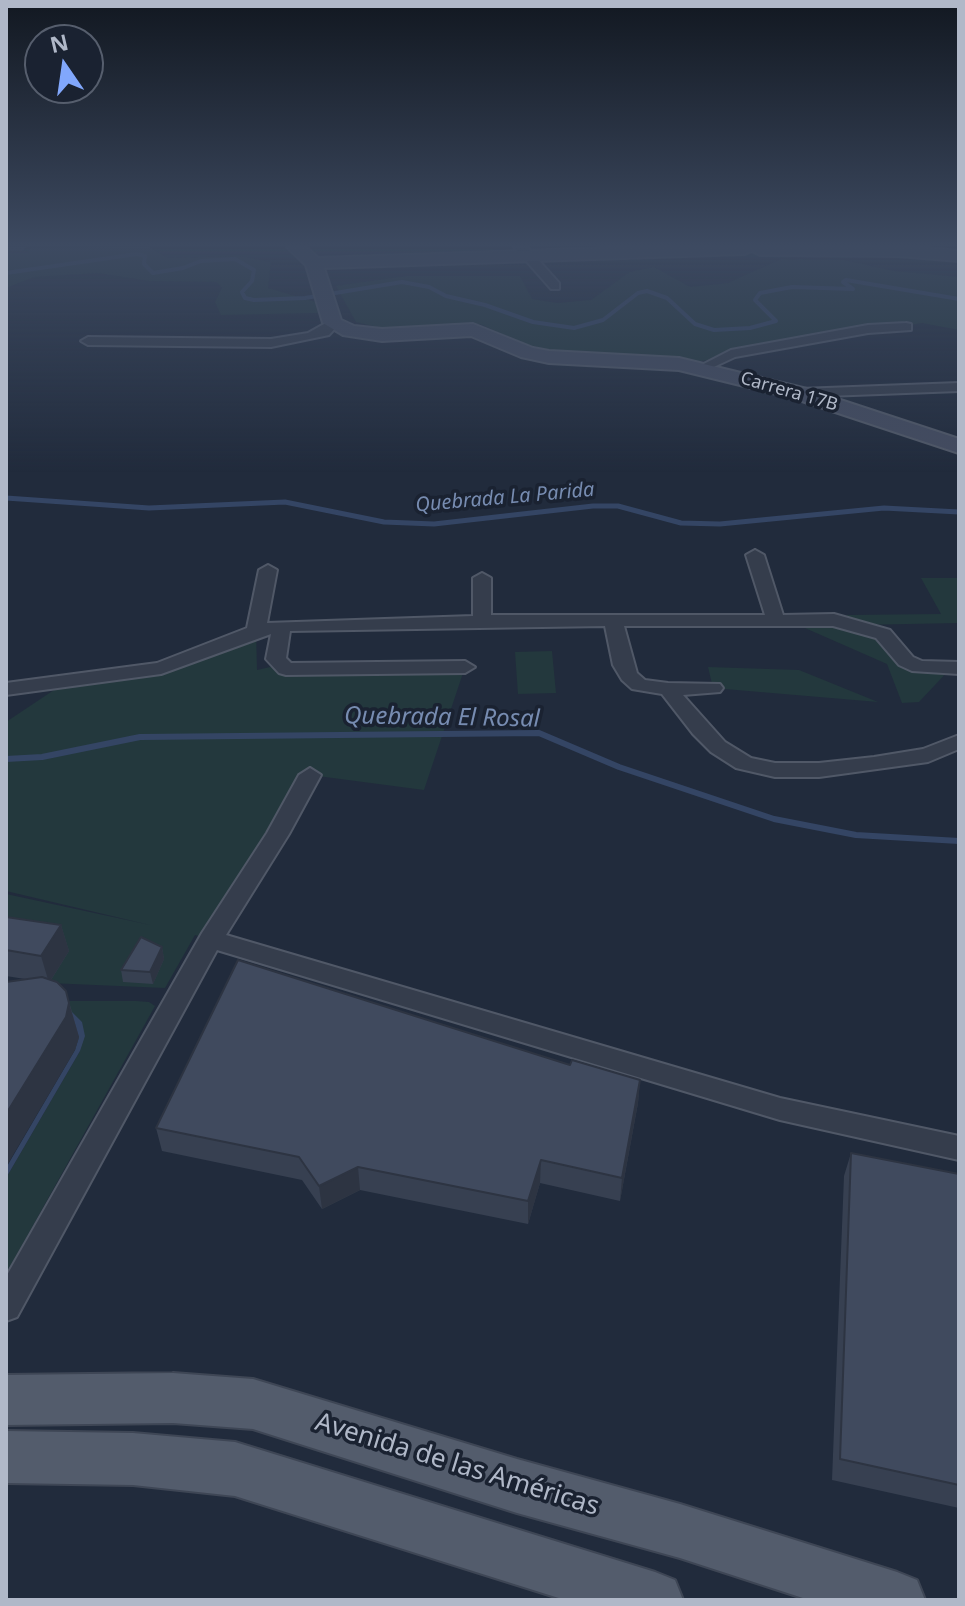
<!DOCTYPE html>
<meta charset="utf-8">
<style>
body{margin:0}
#map{position:relative;width:965px;height:1606px;overflow:hidden;background:#212b3c;font-family:"Noto Sans",sans-serif}
canvas{display:block}
.frame{position:absolute;inset:0;border:8px solid #b0b8c8;pointer-events:none}
.north{position:absolute;left:24px;top:24px;width:80px;height:80px;box-sizing:border-box;background:#1a2231;border:2px solid #565e6d;border-radius:50%;rotate:347deg;font-size:22px;font-weight:700;line-height:32px;text-align:center;color:#b0b8c8}
.north::after{content:'';display:block;margin:auto;width:28px;height:36px;background:#81a7fc;clip-path:polygon(50% 0,100% 100%,50% 72%,0 100%)}
</style>
<div id="map">
<canvas width="965" height="1606"></canvas>
<div class="frame"></div>
<div class="north">N</div>
</div>
<script>
const context = document.querySelector('canvas').getContext('2d');
context.lineJoin = 'round';
function fillPath(path, color) { context.fillStyle = color; context.fill(path, 'evenodd'); }
const shape = rows => new Path2D(rows.map(r => 'M' + r).join(''));
function stroke(path, color, width, dash) { context.strokeStyle = color; context.lineWidth = width; context.lineCap = dash ? 'butt' : 'round'; context.setLineDash(dash || []); context.stroke(path); }
function label(font, color, halo, rows, align = 'center') {
  context.font = font + ' "Noto Sans",sans-serif'; context.lineWidth = 7; context.setLineDash([]); context.textBaseline = 'middle'; context.strokeStyle = halo; context.fillStyle = color; for (const [text, x, y, turn = 0] of rows) {
    context.save(); context.translate(x, y); context.rotate((+turn || 0) * Math.PI / 180); context.textAlign = isNaN(turn) ? turn : align; if (halo) context.strokeText(text, 0, 0); context.fillText(text, 0, 0); context.restore();
  }
}
fillPath(shape([
 [149,247,168,258,238,256,271,262,268,288,322,304,318,313,221,315,215,302,222,288,217,282,149,281,98,273,34,277,6,288,6,253,28,253,30,248],
 [781,259,844,260,894,271,959,277,959,330,922,323,696,362,674,357,571,356,522,343,480,324,386,329,356,322,336,286,407,276,520,276,532,299,557,303,591,300,630,272,654,267,690,287,728,283],
 [921,578,959,578,959,623,857,625,871,629,906,661,951,668,919,702,902,703,887,664,789,621,834,620,848,615,941,614],
 [256,631,257,670,279,665,465,667,424,790,310,775,211,939,195,935,165,988,49,983,6,941,6,894,150,925,6,891,6,722,57,688,153,670],
 [552,651,556,693,518,694,515,652],
 [708,667,799,670,878,702,713,688],
 [51,1001,136,1001,149,1002,155,1006,6,1274,6,1178,80,1051,82,1022]
]), '#23383d');
fillPath(shape([
 [71,1011,82,1022,85,1036,80,1051,6,1178,6,1168,75,1050,79,1037,66,1016]
]), '#344564');
stroke(shape([
 [6,273,137,254,145,256,144,264,153,273,183,268,201,261,235,259,254,270,252,281,242,292,245,298,254,300,305,298,402,282,429,287,446,296,485,305,533,322,574,328,603,320,638,293,647,291,667,298,695,324,714,330,750,328,776,321,755,300,760,293,792,287,853,289,843,282,846,280,959,299]
]), '#344564', 4);
stroke(shape([
 [6,498,149,508,285,502,384,522,434,524,593,506,618,506,681,523,720,524,884,508,959,512]
]), '#344564', 5);
stroke(shape([
 [6,759,42,757,140,737,539,733,619,767,774,819,856,835,959,841]
]), '#344564', 6);
const street = shape([
 [514,247,527,247,559,283,559,289,551,289,514,247],
 [333,319,340,323,329,335,271,347,88,345,81,341,88,337,271,339,308,333,333,319],
 [906,323,911,324,911,330,868,333,735,357,703,372,696,368,731,350,868,325,906,323],
 [959,383,959,391,800,397,793,393,800,389,959,383],
 [755,550,764,555,783,615,834,614,890,630,913,657,922,661,959,662,959,674,912,671,899,665,876,638,833,626,624,626,637,673,645,680,668,683,720,684,723,688,720,692,683,695,725,742,751,758,775,763,819,763,874,757,923,749,959,735,959,749,928,762,819,777,775,777,736,768,711,752,693,734,662,694,632,689,622,680,613,665,605,626,290,631,286,658,291,663,465,661,475,667,465,673,286,675,279,673,266,659,271,634,161,674,6,695,6,683,157,663,247,628,259,570,268,565,277,570,267,623,473,616,473,578,482,573,491,578,491,615,765,615,746,555,755,550],
 [310,768,321,775,289,834,226,935,780,1098,959,1136,959,1160,780,1120,217,950,17,1317,6,1321,6,1277,202,933,267,833,299,775,310,768]
]);
const secondary = shape([
 [287,247,306,247,318,258,638,247,916,247,959,251,959,261,898,256,760,255,752,251,745,254,324,268,341,320,354,326,382,329,473,324,533,348,549,351,679,358,807,389,959,439,959,453,793,398,679,370,549,363,521,357,471,336,382,341,343,335,323,323,306,265,287,247]
]);
const primary = shape([
 [173,1373,253,1379,517,1459,680,1504,897,1572,917,1580,925,1600,809,1600,680,1558,517,1513,253,1429,173,1423,6,1425,6,1375,173,1373],
 [6,1431,133,1433,235,1442,655,1572,675,1580,683,1600,565,1600,235,1496,133,1485,6,1483,6,1431]
]);
stroke(street, '#505867', 4);
stroke(secondary, '#505867', 4);
stroke(primary, '#3e4655', 4);
fillPath(street, '#353d4c');
fillPath(secondary, '#434b5f');
fillPath(primary, '#535c6c');
fillPath(shape([
 [6,247,26,247,23,251,6,251],
 [6,917,61,925,69,951,51,980,66,991,79,1037,75,1050,25,979,6,976],
 [162,947,164,959,153,984,123,982,121,970],
 [570,1065,640,1080,638,1103,620,1201,540,1183,528,1224,360,1190,322,1209,302,1180,162,1151,156,1128],
 [851,1153,959,1174,959,1508,832,1480,844,1176]
]), '#374051');
fillPath(shape([
 [61,925,69,951,49,983,41,956],
 [162,947,164,959,153,984,150,972],
 [69,1003,79,1037,75,1050,6,1167,6,1114],
 [640,1080,638,1103,620,1201,622,1178],
 [541,1160,540,1183,528,1224,528,1201],
 [358,1167,360,1190,322,1209,319,1186]
]), '#2d3442');
const building = shape([
 [6,917,61,925,41,956,6,950,6,917],
 [141,937,162,947,150,972,121,970,141,937],
 [238,960,570,1065,572,1060,640,1080,622,1178,541,1160,528,1201,358,1167,319,1186,299,1157,156,1128,238,960],
 [42,977,57,982,66,991,69,1003,66,1017,6,1114,6,982,42,977],
 [851,1153,959,1174,959,1485,840,1459,851,1153]
]);
fillPath(building, '#404a5e');
stroke(building, '#2d3442', 2);
const sky = context.createLinearGradient(0, 0, 0, 472);
sky.addColorStop(0, '#121821');
sky.addColorStop(0.52, '#3d4a61');
sky.addColorStop(1, '#3d4a6100');
context.fillStyle = sky;
context.fillRect(0, 0, 965, 472);
label('18px', '#b0b8c8', '#1a2231', [
 ["Carrera 17B",789,392,16]
]);
label('italic 20px', '#778cb1', '#1a2231', [
 ["Quebrada La Parida",505,498,-5]
]);
label('italic 24px', '#778cb1', '#1a2231', [
 ["Quebrada El Rosal",442,718,1]
]);
label('26px', '#b0b8c8', '#1a2231', [
 ["Avenida de las Américas",457,1465,17]
]);
</script>
